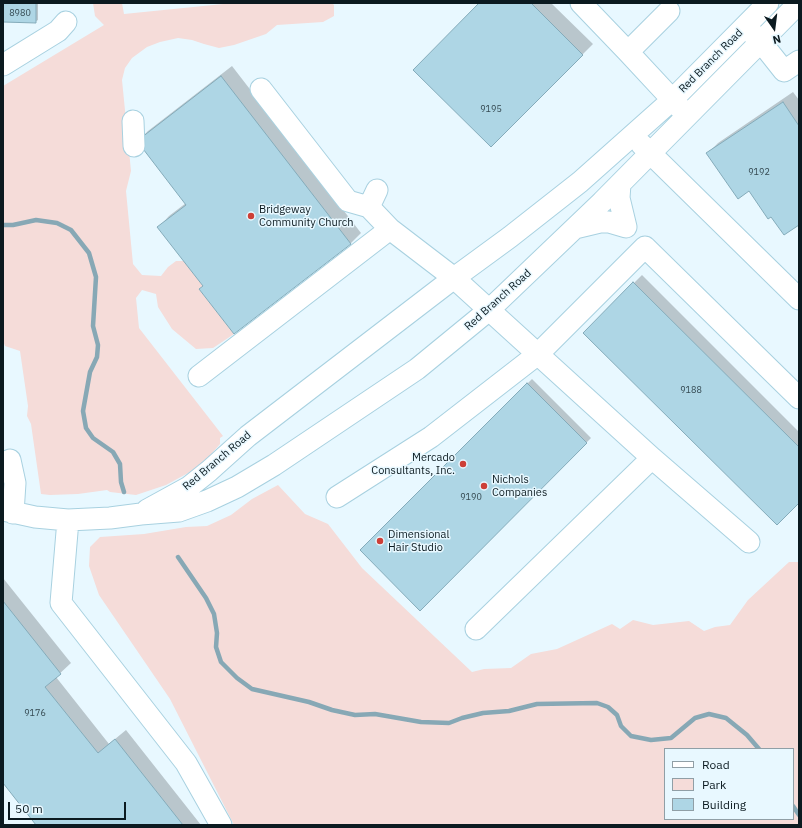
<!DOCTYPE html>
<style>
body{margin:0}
#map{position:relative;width:802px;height:828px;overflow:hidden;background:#e8f8ff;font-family:"IBM Plex Sans",sans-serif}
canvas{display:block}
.frame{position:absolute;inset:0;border:4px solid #0b1a20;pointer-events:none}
.legend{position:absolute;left:664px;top:748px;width:130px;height:72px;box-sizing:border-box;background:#e8f8ff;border:1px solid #909fa6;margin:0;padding:5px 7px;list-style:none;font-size:12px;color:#0b1a20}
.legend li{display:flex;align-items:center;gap:8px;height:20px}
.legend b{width:20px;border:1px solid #909fa6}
.north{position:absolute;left:754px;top:8px;width:40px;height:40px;-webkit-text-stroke:3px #e8f8ff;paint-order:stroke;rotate:166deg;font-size:11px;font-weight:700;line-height:16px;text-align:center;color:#0b1a20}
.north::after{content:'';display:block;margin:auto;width:14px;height:18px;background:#0b1a20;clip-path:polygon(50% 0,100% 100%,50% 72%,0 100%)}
.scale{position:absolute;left:8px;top:802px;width:118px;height:18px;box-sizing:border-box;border:2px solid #0b1a20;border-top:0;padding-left:5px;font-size:12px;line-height:14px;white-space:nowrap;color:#0b1a20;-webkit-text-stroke:3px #e8f8ff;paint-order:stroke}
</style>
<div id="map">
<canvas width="802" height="828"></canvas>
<div class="frame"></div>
<ul class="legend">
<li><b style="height:5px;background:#fff"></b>Road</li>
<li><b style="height:11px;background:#f5dcd9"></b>Park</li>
<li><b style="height:11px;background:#aed6e5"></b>Building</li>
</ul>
<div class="north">N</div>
<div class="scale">50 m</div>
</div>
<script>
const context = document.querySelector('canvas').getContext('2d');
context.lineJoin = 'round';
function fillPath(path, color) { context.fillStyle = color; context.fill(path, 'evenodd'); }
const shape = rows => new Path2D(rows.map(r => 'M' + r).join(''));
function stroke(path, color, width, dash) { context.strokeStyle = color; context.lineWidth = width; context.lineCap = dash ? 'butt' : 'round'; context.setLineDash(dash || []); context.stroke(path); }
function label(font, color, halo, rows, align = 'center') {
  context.font = font + ' "IBM Plex Sans",sans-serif'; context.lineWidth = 3; context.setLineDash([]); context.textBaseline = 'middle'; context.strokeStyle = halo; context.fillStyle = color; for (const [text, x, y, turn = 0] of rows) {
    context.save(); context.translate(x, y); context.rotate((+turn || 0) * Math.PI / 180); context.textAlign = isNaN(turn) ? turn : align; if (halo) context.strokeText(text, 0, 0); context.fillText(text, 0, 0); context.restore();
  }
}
fillPath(shape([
 [93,3,122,3,124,14,233,3,332,3,334,5,334,16,323,22,277,25,266,34,234,45,219,48,204,44,192,40,178,38,160,42,147,47,132,58,125,68,122,80,131,171,126,191,133,264,142,275,161,276,168,267,176,261,184,261,203,286,199,289,234,334,213,348,196,349,172,329,158,307,156,294,142,290,136,298,139,328,223,436,220,438,220,444,201,466,166,485,136,495,110,492,107,490,78,494,50,495,41,494,31,424,27,416,28,406,20,351,5,346,3,341,3,86,104,25,95,16],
 [278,485,305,514,328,524,362,568,472,672,484,669,511,668,531,654,557,649,612,624,620,629,633,620,653,625,689,621,704,631,715,627,730,625,748,600,789,562,799,562,799,825,234,825,170,699,99,595,89,566,90,547,100,537,144,534,186,527,207,526,231,515,252,499],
 [665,749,793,749,793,819,665,819]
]), '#f5dcd9');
fillPath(shape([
 [3,3,38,3,38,20,35,22,3,21],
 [481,3,551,3,593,44,491,146],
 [232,66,361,233,351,243,234,333,204,285,159,227,169,216,186,203,138,141,148,131],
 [793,92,799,100,799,223,771,216,749,190,708,153,718,143],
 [642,275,799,432,799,502,584,333],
 [532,379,591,438,420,610,361,550],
 [3,578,71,663,56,677,109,744,126,730,201,825,37,825,3,782]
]), '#0003');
stroke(shape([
 [3,225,13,225,36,220,57,223,71,230,89,253,96,277,93,326,98,345,97,357,90,372,83,411,86,428,93,438,113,452,120,464,121,482,124,492],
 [178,557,206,598,214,614,217,633,216,647,221,662,237,678,252,689,309,702,332,710,355,715,375,714,421,722,449,723,462,718,483,713,509,711,537,704,597,703,608,707,617,715,621,726,631,736,651,740,671,738,695,718,709,714,726,718,747,735,759,749],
 [793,806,799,815]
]), '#87a8b5', 4.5);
const building = shape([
 [3,3,36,3,36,23,3,22,3,3],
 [479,3,531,3,583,55,491,147,413,70,479,3],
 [221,76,351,244,234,334,199,289,203,286,157,227,186,205,137,141,221,76],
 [783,102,799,126,799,225,784,235,771,217,768,219,749,191,738,199,706,153,783,102],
 [633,282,799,447,799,503,777,525,583,333,633,282],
 [527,383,587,443,420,611,360,550,527,383],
 [3,601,61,674,45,687,98,753,115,739,183,825,36,825,3,783,3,601]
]);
fillPath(building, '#aed6e5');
stroke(building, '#84abba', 1);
const minor = shape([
 [581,3,628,52,681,109],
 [751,32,761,42,784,71,799,61],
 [628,52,669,11],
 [3,65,58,31,66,22],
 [261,89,348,201,369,207],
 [133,121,134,146],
 [641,144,799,299],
 [377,190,369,207,390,229,454,278,652,458,749,542],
 [575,228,600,222,609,222,626,227,619,198,620,184],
 [199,376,390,229],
 [10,460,15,483,13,513],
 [337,497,431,437,538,354,645,247,799,398],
 [3,510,35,517,68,520,110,518,141,514,179,511,207,501,237,487,274,465,417,369,489,310,602,202,799,3],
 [147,510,189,487,209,471,248,436,454,278,510,237,580,182,671,101,768,3],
 [68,520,61,603,186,763,221,825],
 [476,629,652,458]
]);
stroke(minor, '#a8d1e0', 23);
stroke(minor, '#fff', 21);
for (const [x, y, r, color] of [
 [251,216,4,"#cd3f37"],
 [463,464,4,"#cd3f37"],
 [484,486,4,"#cd3f37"],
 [380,541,4,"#cd3f37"]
]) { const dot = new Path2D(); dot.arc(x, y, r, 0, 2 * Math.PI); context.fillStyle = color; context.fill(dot); stroke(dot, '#e8f8ff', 1.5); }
label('9px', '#344951', null, [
 ["8980",20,13],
 ["9195",491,109],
 ["9192",759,172],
 ["9188",691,390],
 ["9190",471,497],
 ["9176",35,713]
]);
label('11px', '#0b1a20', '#e8f8ff', [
 ["Red Branch Road",711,61,-45],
 ["Red Branch Road",498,300,-42],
 ["Red Branch Road",217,461,-40]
]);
label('11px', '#0b1a20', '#e8f8ff', [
 ["Bridgeway",259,210],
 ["Community Church",259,223],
 ["Mercado",455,458,"right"],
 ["Consultants, Inc.",455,471,"right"],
 ["Nichols",492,480],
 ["Companies",492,493],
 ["Dimensional",388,535],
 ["Hair Studio",388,548]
], 'left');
</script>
